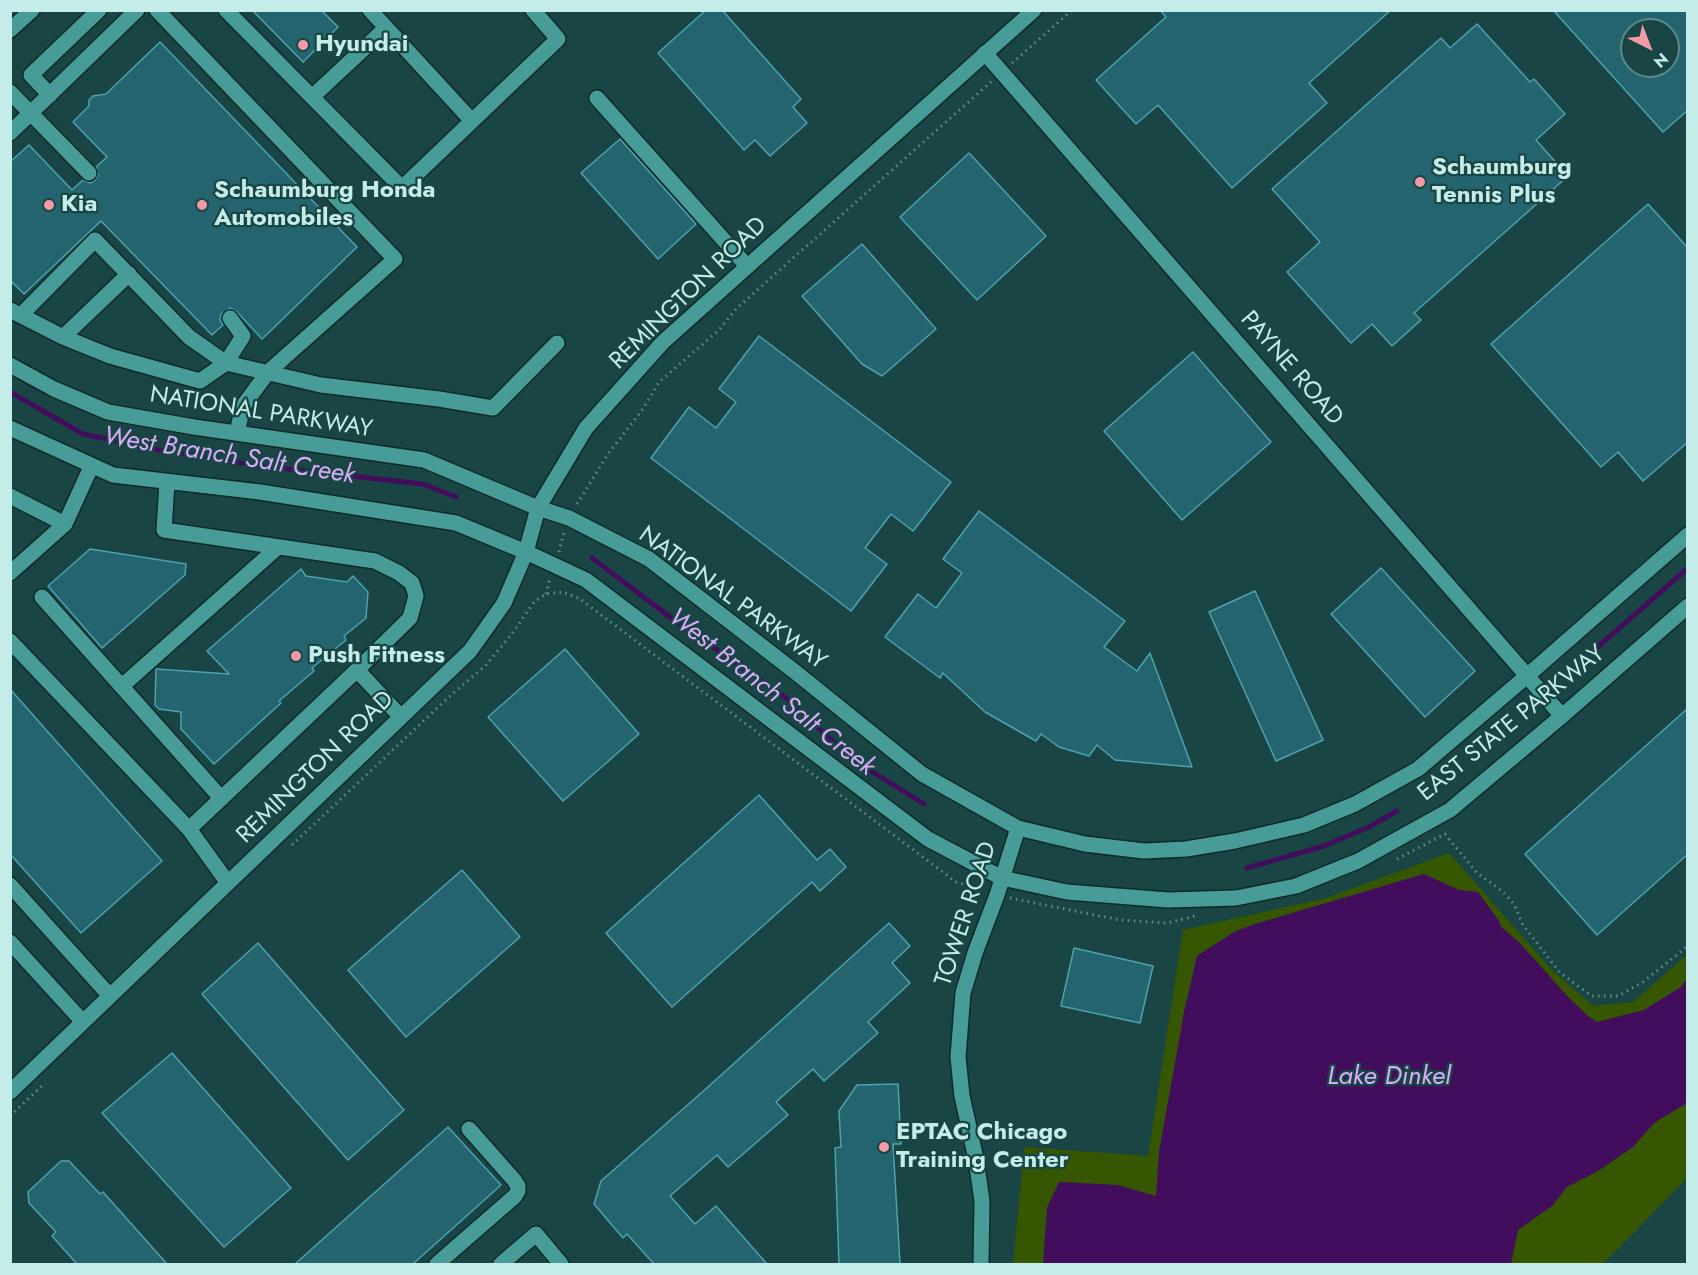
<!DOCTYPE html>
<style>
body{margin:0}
#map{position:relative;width:1698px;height:1275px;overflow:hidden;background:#194644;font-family:Jost,sans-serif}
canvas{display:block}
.frame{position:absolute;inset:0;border:12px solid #c4ece9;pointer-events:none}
.north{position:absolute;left:1620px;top:18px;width:60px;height:60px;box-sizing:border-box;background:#194644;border:2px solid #5d8886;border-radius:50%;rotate:138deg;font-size:16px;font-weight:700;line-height:24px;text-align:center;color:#c4ece9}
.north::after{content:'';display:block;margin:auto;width:21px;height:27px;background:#f39aa7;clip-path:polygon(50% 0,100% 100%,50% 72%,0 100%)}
</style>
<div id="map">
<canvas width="1698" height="1275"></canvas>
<div class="frame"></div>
<div class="north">N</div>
</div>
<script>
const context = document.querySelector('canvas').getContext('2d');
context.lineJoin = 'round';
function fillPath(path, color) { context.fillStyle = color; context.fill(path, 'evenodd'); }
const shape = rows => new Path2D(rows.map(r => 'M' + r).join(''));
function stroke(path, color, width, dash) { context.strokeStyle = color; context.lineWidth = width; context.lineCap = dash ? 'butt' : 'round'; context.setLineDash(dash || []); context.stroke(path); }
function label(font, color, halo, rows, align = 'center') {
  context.font = font + ' Jost,sans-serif'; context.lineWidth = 4.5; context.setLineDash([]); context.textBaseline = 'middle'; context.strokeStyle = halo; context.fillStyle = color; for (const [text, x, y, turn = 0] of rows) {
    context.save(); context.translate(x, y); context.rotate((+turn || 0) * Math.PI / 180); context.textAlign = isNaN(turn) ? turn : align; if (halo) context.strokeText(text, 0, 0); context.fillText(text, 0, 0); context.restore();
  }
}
fillPath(shape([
 [1449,853,1551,969,1593,1006,1633,1002,1687,955,1687,1178,1603,1264,1013,1264,1024,1147,1148,1156,1183,930,1326,898]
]), '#365602');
fillPath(shape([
 [1424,874,1459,890,1478,892,1499,921,1501,927,1519,942,1568,997,1588,1016,1597,1022,1644,1010,1681,987,1687,979,1687,1103,1654,1123,1633,1147,1598,1171,1567,1187,1552,1206,1518,1230,1511,1264,1043,1264,1047,1208,1059,1182,1118,1185,1156,1196,1159,1152,1185,1007,1197,956,1234,932,1255,924]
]), '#410d5c');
stroke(shape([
 [10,392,83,434,159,450,260,466,423,484,456,497],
 [592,558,670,617,786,698,852,759,924,804],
 [1592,652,1688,568],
 [1247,868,1324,846,1369,827,1397,811]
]), '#410d5c', 5);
const building = shape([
 [252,10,321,10,338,27,303,62,252,10],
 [706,10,722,10,801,99,793,107,807,123,770,156,755,140,744,150,658,53,706,10],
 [1160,10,1391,10,1309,83,1327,103,1232,188,1158,105,1136,124,1096,80,1166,17,1160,10],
 [1553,10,1688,10,1688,110,1663,132,1553,10],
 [1632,30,1668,30,1668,66,1632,66,1632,30],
 [1477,24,1530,82,1534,79,1565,114,1536,140,1568,176,1414,313,1421,320,1392,346,1372,324,1351,343,1287,272,1320,242,1272,189,1441,38,1450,48,1477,24],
 [160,42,357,247,262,339,237,312,230,308,221,314,220,320,223,325,212,335,101,221,24,294,10,280,10,162,29,145,72,190,83,180,91,183,95,180,98,175,96,167,107,157,73,122,89,106,89,100,93,96,106,94,160,42],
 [620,139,696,224,658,259,581,173,620,139],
 [969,153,1046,236,977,300,900,217,969,153],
 [1648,204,1688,248,1688,442,1643,481,1618,452,1601,467,1491,344,1648,204],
 [862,244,936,329,882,376,862,364,802,296,862,244],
 [759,336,951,482,913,531,891,514,865,548,887,564,851,611,651,458,689,407,716,428,736,402,719,389,759,336],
 [1193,352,1271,442,1182,520,1104,431,1193,352],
 [979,511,1125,621,1104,647,1137,671,1150,653,1192,767,1115,760,1097,745,1089,756,1059,747,1041,734,1036,741,985,712,943,673,940,678,885,637,918,594,936,608,962,573,943,559,979,511],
 [90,549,186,564,185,575,102,648,48,586,90,549],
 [1381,568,1475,671,1425,717,1331,614,1381,568],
 [301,569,306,576,347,582,353,576,368,592,366,618,344,636,346,640,312,668,314,671,279,701,281,703,214,764,181,729,181,712,159,709,155,705,156,669,229,674,207,651,301,569],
 [1255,591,1323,740,1276,761,1209,612,1255,591],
 [565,649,639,734,563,801,488,717,565,649],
 [10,689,162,861,81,933,10,854,10,689],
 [1688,708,1688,854,1597,935,1525,854,1688,708],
 [759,795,817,860,830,849,846,867,820,891,812,882,672,1007,606,933,759,795],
 [462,870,520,937,406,1037,348,970,462,870],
 [889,923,910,946,892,963,910,983,868,1022,878,1033,824,1081,813,1069,776,1102,788,1115,728,1167,717,1155,670,1196,695,1224,716,1206,767,1264,654,1264,627,1234,623,1238,594,1204,601,1181,708,1087,889,923],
 [258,943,404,1110,348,1160,202,994,258,943],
 [1074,948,1153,966,1140,1023,1061,1006,1074,948],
 [172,1053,291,1188,224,1247,102,1113,172,1053],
 [898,1084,901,1144,893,1144,900,1264,839,1264,835,1148,841,1147,839,1111,857,1085,898,1084],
 [448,1127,501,1185,413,1264,295,1264,448,1127],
 [61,1161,69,1161,100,1194,103,1192,167,1264,77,1264,52,1236,56,1232,29,1203,28,1192,61,1161]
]);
fillPath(building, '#24646f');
stroke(building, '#4ea1af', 1.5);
const minor = shape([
 [157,10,395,259,268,372,243,406,237,433],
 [226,10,402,188,472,121,370,10],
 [10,30,32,10],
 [985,53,1562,716],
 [10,92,89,173],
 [50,95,31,75,99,10],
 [312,97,386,28],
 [597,98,747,266],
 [472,121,558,39,533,10],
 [10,133,137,10],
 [10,310,63,337,110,356,200,381,226,363,243,336,230,318],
 [21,315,95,240,189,337,226,363,321,385,439,399,493,408,557,343],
 [63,337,129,274],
 [10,365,54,389,108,412,194,427,424,460,538,508,569,518,649,559,794,671,922,774,1018,828,1085,844,1144,851,1186,849,1235,841,1304,825,1355,804,1418,769,1528,675,1688,535],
 [10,428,113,475,260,492,456,523,526,552,586,580,928,839,1002,878,1067,892,1168,900,1236,898,1296,886,1358,861,1450,810,1562,716,1688,606],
 [167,482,164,530,375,561,399,573,412,583,416,596,410,618,357,670,401,717],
 [10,496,65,524],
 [10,573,65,524,91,467],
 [42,597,221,798],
 [10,641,189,829,228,883],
 [122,686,278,547],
 [189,829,357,670],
 [10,885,110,996],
 [10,942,83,1022],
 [10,1092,470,651,504,603,526,552,538,508,586,428,663,342,1034,10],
 [437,1264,515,1196,518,1191,518,1186,514,1180,469,1129],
 [501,1264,536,1234,561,1264],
 [981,1264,982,1201,976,1159,962,1096,958,1057,963,993,975,953,997,895,1018,828]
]);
stroke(minor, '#0f2a28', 18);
stroke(shape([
 [1012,63,1072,10],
 [577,504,608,454,643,409,659,382,719,330,736,309,992,81],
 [559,552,564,532],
 [546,594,550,578],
 [292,845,451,695,486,665,511,635,534,602,546,594,563,592,580,599,956,882,983,890],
 [1397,859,1445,834,1477,873,1502,891,1514,904,1523,925,1560,973,1592,996,1618,996,1643,982,1688,946],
 [1010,898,1120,920,1167,923,1195,916],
 [10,1116,45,1083]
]), '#618b89', 3, [1.5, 4.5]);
stroke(minor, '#479c97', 15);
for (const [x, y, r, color] of [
 [303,45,6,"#f39aa7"],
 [1420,182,6,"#f39aa7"],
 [49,205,6,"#f39aa7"],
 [202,205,6,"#f39aa7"],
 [296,656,6,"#f39aa7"],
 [884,1147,6,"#f39aa7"]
]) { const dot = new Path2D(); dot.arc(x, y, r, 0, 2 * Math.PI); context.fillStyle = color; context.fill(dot); stroke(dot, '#194644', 2); }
label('bold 24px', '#c4ece9', '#194644', [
 ["Hyundai",315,45],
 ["Schaumburg",1432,168],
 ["Tennis Plus",1432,196],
 ["Schaumburg Honda",214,191],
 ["Automobiles",214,219],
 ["Kia",61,205],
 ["Push Fitness",308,656],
 ["EPTAC Chicago",896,1133],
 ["Training Center",896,1161]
], 'left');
label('24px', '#c4ece9', '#194644', [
 ["REMINGTON ROAD",689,294,-44],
 ["PAYNE ROAD",1291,369,49],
 ["NATIONAL PARKWAY",261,413,9],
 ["NATIONAL PARKWAY",732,599,36],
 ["EAST STATE PARKWAY",1512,724,-39],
 ["REMINGTON ROAD",316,768,-44],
 ["TOWER ROAD",967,914,-72]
]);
label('italic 26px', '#d9acfa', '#194644', [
 ["West Branch Salt Creek",229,457,9],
 ["West Branch Salt Creek",771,693,38],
 ["Lake Dinkel",1389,1078]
]);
</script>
